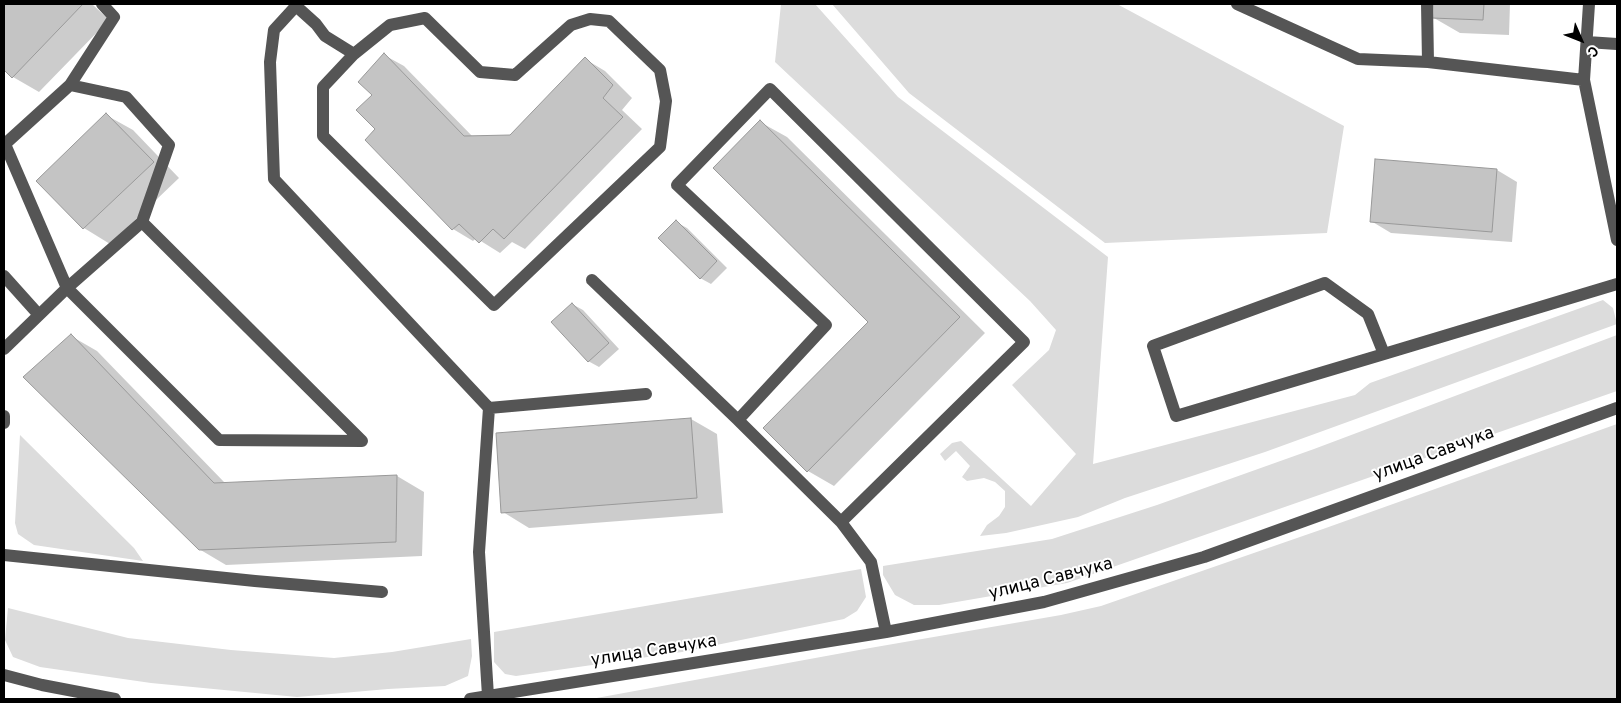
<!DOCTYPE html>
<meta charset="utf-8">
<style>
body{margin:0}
#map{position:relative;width:1621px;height:703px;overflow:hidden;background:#fff;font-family:Overpass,sans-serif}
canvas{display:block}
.frame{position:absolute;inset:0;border:5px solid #000;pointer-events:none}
.north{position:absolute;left:1556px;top:15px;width:50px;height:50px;-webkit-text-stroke:4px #fff;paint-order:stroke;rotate:134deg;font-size:14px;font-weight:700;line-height:20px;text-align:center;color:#000}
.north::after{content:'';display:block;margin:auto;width:18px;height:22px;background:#000;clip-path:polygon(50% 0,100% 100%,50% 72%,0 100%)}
</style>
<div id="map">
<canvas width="1621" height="703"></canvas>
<div class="frame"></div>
<div class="north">С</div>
</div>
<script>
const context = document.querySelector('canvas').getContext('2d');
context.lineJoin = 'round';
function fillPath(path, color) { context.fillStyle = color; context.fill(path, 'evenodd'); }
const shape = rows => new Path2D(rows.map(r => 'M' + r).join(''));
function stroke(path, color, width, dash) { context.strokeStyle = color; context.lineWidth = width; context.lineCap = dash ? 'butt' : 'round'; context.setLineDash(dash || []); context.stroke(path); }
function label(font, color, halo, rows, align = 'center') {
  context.font = font + ' Overpass,sans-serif'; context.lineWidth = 4; context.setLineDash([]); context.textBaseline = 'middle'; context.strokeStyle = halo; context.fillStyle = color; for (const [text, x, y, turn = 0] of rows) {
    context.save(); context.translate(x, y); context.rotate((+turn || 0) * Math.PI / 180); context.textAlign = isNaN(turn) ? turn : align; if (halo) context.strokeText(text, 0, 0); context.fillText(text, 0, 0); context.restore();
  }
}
fillPath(shape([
 [781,4,815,4,898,97,1108,257,1093,464,1355,395,1370,383,1603,300,1613,308,1617,324,1265,452,1125,498,1078,517,1006,533,980,536,987,525,999,516,1005,507,1005,491,995,482,984,478,967,481,962,477,970,466,956,451,945,461,940,454,952,443,961,441,1031,506,1076,454,1012,385,1049,350,1056,330,1030,301,775,62],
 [832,4,1117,4,1344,126,1327,233,1105,243,909,93],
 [1617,335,1617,391,1067,583,939,605,914,605,895,595,883,575,883,566,1052,539,1157,505,1314,449],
 [1617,424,1617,699,591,699,870,648,1061,615,1101,606,1323,529],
 [20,435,134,548,143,561,34,545,18,534,15,523],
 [861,569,866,597,857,611,844,619,682,652,516,676,505,674,494,662,494,632],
 [8,608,128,638,231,650,334,658,392,652,471,639,472,656,468,676,445,686,388,689,297,697,151,683,40,667,13,657,5,640]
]), '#dcdcdc');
fillPath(shape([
 [4,4,92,4,109,20,39,92,13,77,4,69],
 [1434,4,1510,4,1509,35,1460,33,1434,18],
 [384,55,404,66,473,137,510,136,585,59,605,71,632,98,622,110,642,129,525,249,512,242,500,253,476,238,473,241,453,229,367,140,377,129,373,95],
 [106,115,133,130,179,178,110,244,84,228,38,181],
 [760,122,787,137,985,333,834,486,808,471,870,322],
 [1376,160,1497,170,1517,182,1512,242,1391,233,1371,221],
 [676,222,687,228,727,268,711,284,700,278],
 [572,304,583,310,619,349,599,367,588,361],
 [71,336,97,351,225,483,397,476,424,492,422,556,226,565,199,549],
 [691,419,717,434,723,513,529,528,503,512]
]), '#0003');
const building = shape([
 [4,4,83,4,12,78,4,70,4,4],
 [1433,4,1484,4,1483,20,1432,18,1433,4],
 [384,53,464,136,510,135,585,57,613,85,603,98,623,117,504,239,493,229,479,243,459,224,452,230,365,140,375,129,356,110,372,95,358,82,384,53],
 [106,113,154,162,83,229,36,181,106,113],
 [760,120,960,317,807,472,763,428,868,322,713,168,760,120],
 [1375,159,1497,169,1492,232,1370,222,1375,159],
 [676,220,717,261,700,279,658,238,676,220],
 [572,303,609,343,588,362,551,322,572,303],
 [71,334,214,483,397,475,396,542,199,550,23,377,71,334],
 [691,418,697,498,501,513,496,433,691,418]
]);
fillPath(building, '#c4c4c4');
stroke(building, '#999', 1);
stroke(shape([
 [102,4,114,17,70,85,126,97,169,145,142,222],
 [1237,4,1358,59,1428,62,1584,80,1617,240],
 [1427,4,1428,62],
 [1587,42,1617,44],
 [354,54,323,87,323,136,494,305,660,147,666,101,660,70,609,21,590,19,571,25,515,75,480,72,425,18,390,25,354,54,325,36,316,24,296,6,274,30,270,62,274,179,489,408],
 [1584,80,1589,4],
 [4,142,67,288,219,440,362,441,142,222,67,288,4,349],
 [5,144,70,85],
 [4,276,39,315],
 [592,280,738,420],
 [1384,354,1368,314,1325,283,1153,346,1176,416,1384,354,1617,284],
 [4,416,4,423],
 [841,522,738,420,826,325,677,185,770,89,1024,342,841,522,871,562,886,632],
 [4,555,255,581,382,592],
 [4,675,42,685,115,699],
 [488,696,479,552,489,408,646,394],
 [470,699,886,632,1044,602,1204,557,1617,408]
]), '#555', 12);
label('18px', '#000', '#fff', [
 ["улица Савчука",1434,455,-20],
 ["улица Савчука",1051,580,-14],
 ["улица Савчука",654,652,-9]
]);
</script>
